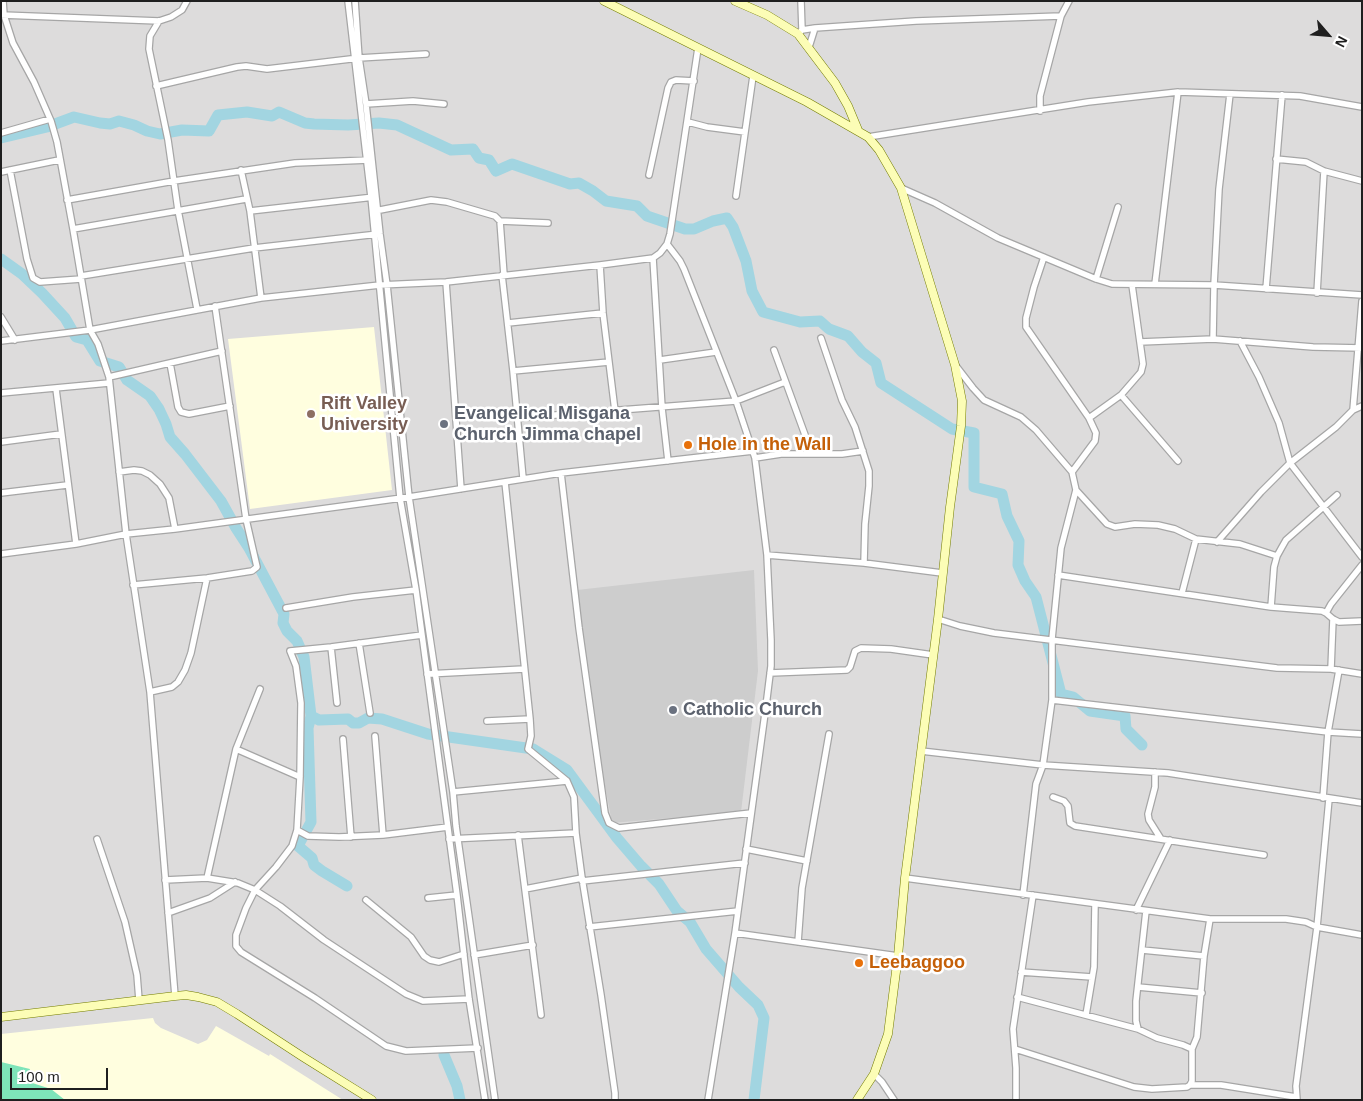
<!DOCTYPE html>
<style>
body{margin:0}
#map{position:relative;width:1363px;height:1101px;overflow:hidden;background:#f0ece5;font-family:Arial,sans-serif}
canvas{display:block}
.frame{position:absolute;inset:0;border:2px solid #1f1f1f;pointer-events:none}
.north{position:absolute;left:1303px;top:10px;width:50px;height:50px;-webkit-text-stroke:4px #fff;paint-order:stroke;rotate:117deg;font-size:14px;font-weight:700;line-height:20px;text-align:center;color:#1f1f1f}
.north::after{content:'';display:block;margin:auto;width:18px;height:22px;background:#1f1f1f;clip-path:polygon(50% 0,100% 100%,50% 72%,0 100%)}
.scale{position:absolute;left:10px;top:1068px;width:98px;height:22px;box-sizing:border-box;border:2px solid #1f1f1f;border-top:0;padding-left:6px;font-size:15px;line-height:18px;white-space:nowrap;color:#1f1f1f;-webkit-text-stroke:4px #fff;paint-order:stroke}
</style>
<div id="map">
<canvas width="1363" height="1101"></canvas>
<div class="frame"></div>
<div class="north">N</div>
<div class="scale">100 m</div>
</div>
<script>
const context = document.querySelector('canvas').getContext('2d');
context.lineJoin = 'round';
function fillPath(path, color) { context.fillStyle = color; context.fill(path, 'evenodd'); }
const shape = rows => new Path2D(rows.map(r => 'M' + r).join(''));
function stroke(path, color, width, dash) { context.strokeStyle = color; context.lineWidth = width; context.lineCap = dash ? 'butt' : 'round'; context.setLineDash(dash || []); context.stroke(path); }
function label(font, color, halo, rows, align = 'center') {
  context.font = font + ' Arial,sans-serif'; context.lineWidth = 5; context.setLineDash([]); context.textBaseline = 'middle'; context.strokeStyle = halo; context.fillStyle = color; for (const [text, x, y, turn = 0] of rows) {
    context.save(); context.translate(x, y); context.rotate((+turn || 0) * Math.PI / 180); context.textAlign = isNaN(turn) ? turn : align; if (halo) context.strokeText(text, 0, 0); context.fillText(text, 0, 0); context.restore();
  }
}
fillPath(shape([
 [1,1,1362,1,1362,1100,1,1100]
]), '#dddcdc');
fillPath(shape([
 [374,327,392,490,250,509,228,339],
 [153,1018,155,1023,161,1028,198,1044,207,1040,216,1026,269,1056,270,1054,343,1100,1,1100,1,1034]
]), '#fffedf');
fillPath(shape([
 [754,570,758,671,741,812,612,823,598,748,577,590]
]), '#cdcdcd');
fillPath(shape([
 [1,1062,30,1069,26,1081,51,1089,65,1100,1,1100]
]), '#7ee4b9');
stroke(shape([
 [1,138,47,127,74,117,100,123,110,124,119,121,134,125,147,131,160,134,182,130,209,131,218,115,247,112,272,116,279,112,305,123,314,124,348,125,379,123,397,125,451,150,473,149,479,158,489,160,496,171,512,164,570,184,579,183,593,191,606,201,637,206,647,216,685,229,694,229,713,221,727,218,733,227,746,261,752,291,763,312,800,322,820,321,829,329,848,336,862,352,876,363,881,383,952,429,974,433,974,487,1002,494,1007,516,1019,541,1018,565,1025,581,1036,597,1061,694,1073,697,1090,711,1125,716,1126,729,1142,745],
 [1,259,22,274,42,293,65,318,76,337,87,340,100,361,119,367,127,380,150,396,159,409,166,424,170,437,185,454,221,501,236,528,249,548,284,614,283,623,287,631,297,641,304,657,311,716,319,720,348,719,353,723,359,723,368,718,382,719,428,734,533,749,567,770,617,838,641,866,659,884,677,911,690,922,706,949,739,987,758,1005,764,1018,754,1100],
 [311,716,308,728,311,822,298,846,312,858,314,865,322,871,347,886],
 [444,1055,457,1086,460,1100]
]), '#a2d5e1', 11);
const street = shape([
 [3,1,4,15,13,43,34,82,51,121,57,142,73,229,90,330,98,344,109,377,126,534,150,692,175,996],
 [348,1,371,197,400,498,416,590,457,895,469,999,485,1100],
 [355,1,359,58,366,104,380,234,387,285,409,497,453,792,456,826,495,1100],
 [801,1,802,30],
 [2,15,159,21,171,17,182,10,187,1],
 [159,21,150,36,149,49,168,140,178,210,197,309],
 [798,34,802,30,815,28,916,21,1061,16],
 [809,47,815,28],
 [156,86,237,67,246,66,267,69,359,58,426,54],
 [366,104,413,101,444,104],
 [1040,111,1040,96,1061,16,1069,1],
 [688,122,707,127,745,132],
 [1,133,50,119],
 [868,137,1088,102,1178,92,1300,96,1362,107],
 [1276,159,1306,162,1324,171,1362,181],
 [10,170,27,259,33,278,40,282,81,279],
 [241,170,250,211,261,298],
 [1,172,59,160],
 [649,175,668,88,671,82,676,80,694,81],
 [901,188,935,203,998,238,1096,279,1112,284,1214,285,1362,295],
 [736,196,753,76],
 [67,200,174,181,295,163,369,160],
 [250,211,374,197],
 [375,211,431,200,447,202,495,216,500,221,548,223],
 [500,221,504,275],
 [73,229,246,199],
 [667,244,680,261,684,269,736,401,755,458,767,555,771,640,771,666,766,706,735,933,708,1100],
 [1044,257,1034,287,1026,318,1026,327,1089,418],
 [653,258,662,408,668,461],
 [600,265,603,313,615,411],
 [502,275,513,371,523,478],
 [81,276,254,248,378,234],
 [1096,279,1118,207],
 [446,282,461,489],
 [1155,284,1178,92],
 [1266,289,1282,95],
 [1317,293,1324,171],
 [1,317,15,340],
 [508,323,603,313],
 [821,338,842,400,855,427,869,471,869,486,865,524,864,563],
 [1213,339,1214,285,1219,189,1230,94],
 [1,341,90,330,261,298,380,285,446,282,600,265,653,258,660,253,667,244,670,234,698,48],
 [1240,341,1259,377,1279,423,1290,463,1362,557],
 [1140,342,1213,339,1313,347,1362,348],
 [774,350,812,454],
 [660,360,716,352],
 [170,363,178,407,181,412,189,414,230,406],
 [956,366,973,388,984,400,1021,417,1036,430,1072,472,1076,490,1061,548,1052,639,1052,700,1043,765,1036,784,1023,895],
 [513,371,609,362],
 [109,377,222,351],
 [56,389,76,544],
 [1,393,109,383],
 [1121,395,1178,461],
 [1353,410,1362,301],
 [517,418,736,401,785,382],
 [1,442,61,434],
 [755,458,781,454,842,454,863,451],
 [119,472,134,470,142,471,150,475,160,484,169,498,175,529],
 [1072,472,1095,441,1096,433,1089,418,1121,395,1141,372,1143,364,1132,285],
 [561,473,579,628,605,813,609,823,619,828,751,813],
 [505,482,530,719,531,736,528,749,567,781,574,797,576,833,582,878,601,995,615,1093,615,1100],
 [1076,490,1107,524,1115,527,1135,524,1158,525,1175,529,1196,539,1240,544,1277,556],
 [1,493,67,485],
 [1217,542,1261,492,1290,463,1336,427,1353,410,1362,406],
 [1,554,76,544,126,534,175,529,409,497,561,473,753,451],
 [767,555,864,563,942,573],
 [1058,575,1271,607,1322,611,1326,613,1333,619,1339,622,1362,621],
 [133,585,207,578,252,571,257,567,246,519,215,306],
 [1182,593,1196,539],
 [1271,607,1274,567,1277,556,1282,547,1286,540,1337,495],
 [286,608,353,597,416,590],
 [1326,613,1331,604,1362,565],
 [938,619,960,626,994,633,1277,668,1331,669,1362,674],
 [422,635,331,647,290,651,296,666,301,703,300,777,297,830,292,846,276,867,255,890,246,908,236,935,236,946,241,952,315,998,386,1046,406,1051,478,1048],
 [359,643,370,713],
 [331,647,337,703],
 [1331,669,1333,619],
 [770,673,847,670,850,667,855,651,861,648,891,649,933,655],
 [427,674,524,669],
 [150,692,172,687,178,682,185,670,191,653,207,578],
 [1052,700,1328,732,1362,734],
 [487,721,530,719],
 [375,736,383,835],
 [343,739,351,837],
 [236,749,300,777],
 [921,751,1043,765,1168,773,1362,803],
 [1155,772,1155,787,1148,814,1149,820,1161,839],
 [453,792,567,781],
 [1053,797,1064,801,1068,806,1070,823,1075,826,1264,855],
 [1323,798,1328,732,1339,670],
 [297,830,308,836,339,837,383,835,448,827],
 [518,835,541,1015],
 [97,839,125,922,137,975,139,1000],
 [449,839,576,833],
 [746,849,807,861],
 [207,878,236,749,260,689],
 [905,878,1210,919,1286,919,1306,922,1317,927,1362,935],
 [165,880,207,878,238,883,255,890,280,906,324,940,406,994,423,1001,469,999],
 [582,881,745,863],
 [525,889,582,878],
 [428,898,457,895],
 [366,900,411,937,424,956,430,960,439,962,464,954],
 [1136,910,1170,840],
 [1146,911,1136,1001,1136,1021,1138,1029,1157,1038,1183,1045,1192,1049],
 [168,913,210,898,235,882],
 [589,927,738,911],
 [735,933,898,956],
 [798,942,802,888,829,734],
 [1142,950,1204,956],
 [474,955,533,945],
 [1021,972,1092,977],
 [1138,987,1202,993],
 [1017,997,1138,1029],
 [1086,1015,1094,967,1095,904],
 [1015,1049,1134,1087,1152,1089,1187,1087,1190,1085,1192,1081,1192,1049,1197,1037,1204,956,1210,919],
 [874,1074,882,1082,894,1100],
 [1190,1085,1221,1085,1296,1097],
 [1016,1100,1016,1068,1013,1029,1033,895],
 [1297,1100,1296,1086,1317,927,1329,799]
]);
const secondary = shape([
 [604,1,807,102,868,137,879,150,901,188,955,365,962,401,961,426,950,507,938,619,905,878,898,956,888,1034,874,1074,857,1100],
 [735,1,767,15,798,34,835,83,848,106,858,130],
 [1,1017,175,996,186,995,198,997,217,1002,237,1014,303,1057,372,1100]
]);
stroke(street, '#a6a6a6', 8);
stroke(secondary, '#737c00', 9);
stroke(street, '#fff', 5.5);
stroke(secondary, '#fcfdb6', 8);
for (const [x, y, r, color] of [
 [311,414,5,"#8d6e63"],
 [444,424,5,"#6b7280"],
 [688,445,5,"#e8710a"],
 [673,710,5,"#6b7280"],
 [859,963,5,"#e8710a"]
]) { const dot = new Path2D(); dot.arc(x, y, r, 0, 2 * Math.PI); context.fillStyle = color; context.fill(dot); stroke(dot, '#fff', 2); }
label('bold 18px', '#785e54', '#fff', [
 ["Rift Valley",321,404],
 ["University",321,425]
], 'left');
label('bold 18px', '#5b616d', '#fff', [
 ["Evangelical Misgana",454,414],
 ["Church Jimma chapel",454,435],
 ["Catholic Church",683,710]
], 'left');
label('bold 18px', '#c56008', '#fff', [
 ["Hole in the Wall",698,445],
 ["Leebaggoo",869,963]
], 'left');
</script>
